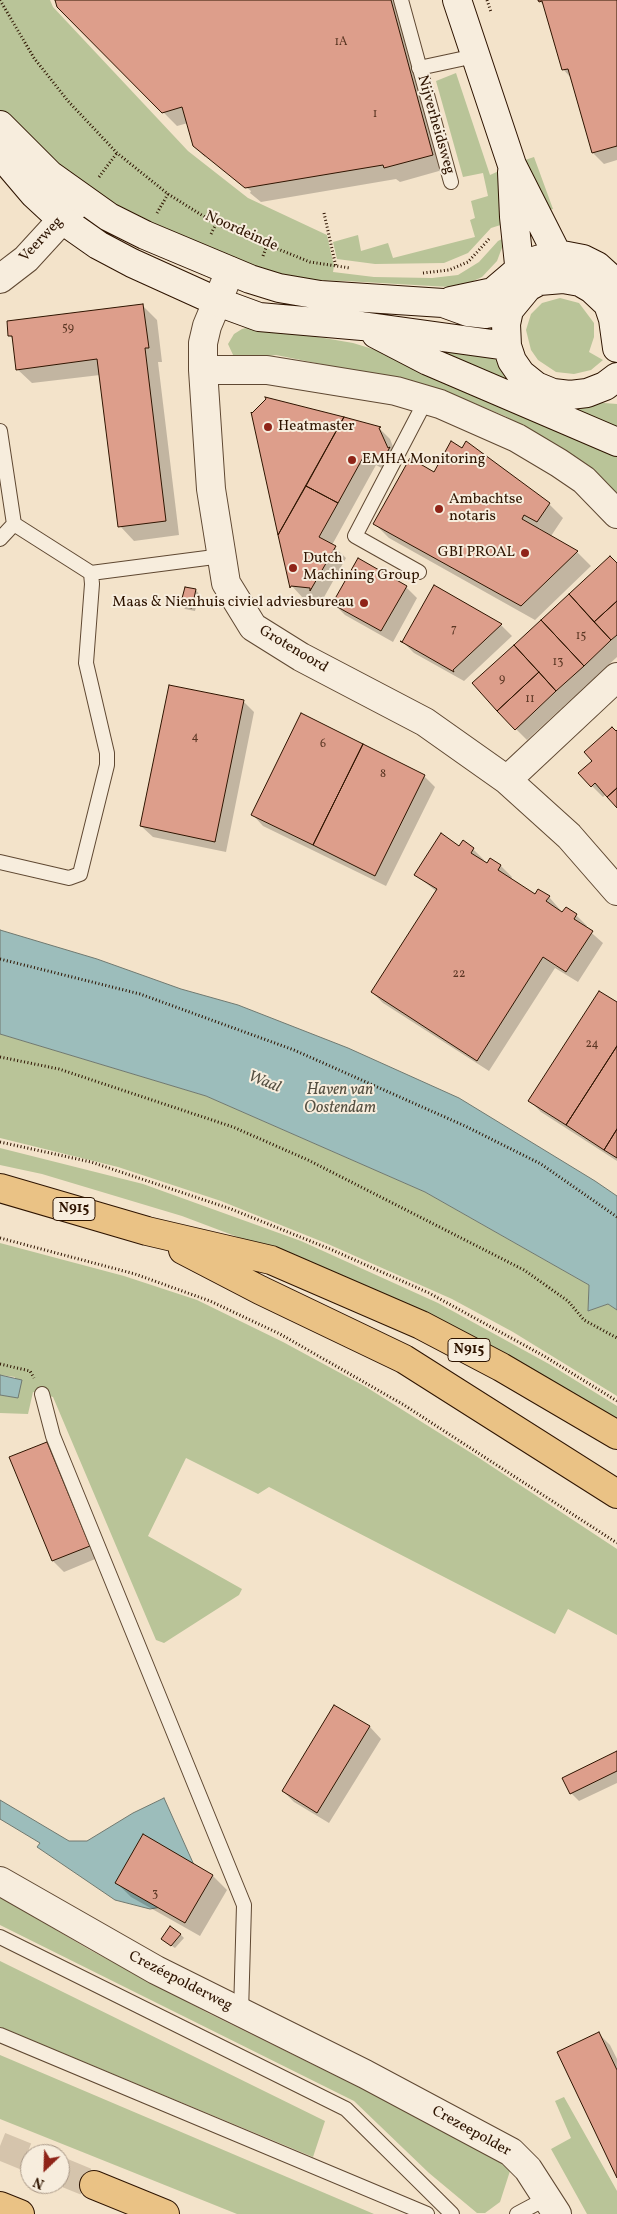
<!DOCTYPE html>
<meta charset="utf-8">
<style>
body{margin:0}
#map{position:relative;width:617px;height:2214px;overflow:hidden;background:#f3e3ca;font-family:Vollkorn,serif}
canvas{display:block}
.north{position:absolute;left:20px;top:2144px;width:50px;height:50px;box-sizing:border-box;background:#f7eddd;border:1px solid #a79685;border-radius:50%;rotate:204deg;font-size:14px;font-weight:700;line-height:20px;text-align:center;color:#2e1400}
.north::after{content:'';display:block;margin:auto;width:18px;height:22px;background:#8f2418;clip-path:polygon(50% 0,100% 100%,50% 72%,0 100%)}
</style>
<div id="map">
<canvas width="617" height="2214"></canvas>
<div class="north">N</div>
</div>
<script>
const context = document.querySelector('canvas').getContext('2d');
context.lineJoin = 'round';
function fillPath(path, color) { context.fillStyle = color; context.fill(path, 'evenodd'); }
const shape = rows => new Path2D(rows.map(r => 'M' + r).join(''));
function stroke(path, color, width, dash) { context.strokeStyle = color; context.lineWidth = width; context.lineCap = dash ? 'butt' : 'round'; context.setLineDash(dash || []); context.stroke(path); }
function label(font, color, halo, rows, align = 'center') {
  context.font = font + ' Vollkorn,serif'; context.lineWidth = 4; context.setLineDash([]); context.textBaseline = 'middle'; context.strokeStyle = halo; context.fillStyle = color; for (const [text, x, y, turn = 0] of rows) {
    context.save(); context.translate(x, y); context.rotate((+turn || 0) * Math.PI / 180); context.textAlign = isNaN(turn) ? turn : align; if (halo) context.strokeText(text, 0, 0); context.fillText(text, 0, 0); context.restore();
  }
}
fillPath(shape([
 [0,0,50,0,53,7,188,151,248,198,327,235,334,266,333,272,374,277,432,278,458,275,479,262,498,241,506,237,497,261,482,277,469,283,449,287,346,281,268,279,119,215,0,116],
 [456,73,490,175,499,171,507,223,491,228,468,253,444,263,375,264,337,259,333,242,358,235,361,251,388,243,393,258,475,237,470,220,475,218,471,201,488,196,483,173,463,177,436,81],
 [534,157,553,209,544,211,525,160],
 [560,298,579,303,594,323,594,337,589,352,603,360,591,370,574,374,556,372,538,360,531,350,526,330,531,314,542,303],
 [254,326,353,343,405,359,617,451,617,498,594,473,555,444,505,416,464,399,425,385,276,355,243,359,234,357,228,344,234,334,242,329],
 [415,339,492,356,502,365,520,393],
 [604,403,617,404,617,435,564,405],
 [0,1034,206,1096,425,1192,589,1285,588,1311,608,1304,617,1310,617,1396,513,1332,452,1299,328,1244,221,1201,118,1167,0,1138],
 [0,1148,143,1184,301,1241,438,1303,549,1364,617,1406,617,1423,304,1262,182,1216,42,1174,0,1165],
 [0,1243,124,1276,197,1300,283,1342,366,1387,476,1456,617,1549,617,1635,568,1609,555,1634,269,1487,258,1494,186,1458,148,1536,242,1589,239,1595,164,1643,156,1640,53,1397,33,1392,28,1414,0,1413,0,1395,18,1398,15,1377,0,1375],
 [0,1897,90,1950,208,2013,487,2150,504,2161,510,2171,500,2202,485,2213,477,2213,429,2173,354,2101,0,1925],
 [0,1961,325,2121,313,2157,0,2027],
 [0,2055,374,2214,237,2214,0,2119],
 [564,2097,617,2191,617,2214,587,2214,551,2149,571,2138,555,2101]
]), '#b9c498');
const water = shape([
 [0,930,97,959,181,989,238,1005,348,1048,459,1098,595,1181,617,1196,617,1310,608,1304,588,1311,589,1285,425,1192,206,1096,0,1034,0,930],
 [0,1375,22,1380,18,1398,0,1395,0,1375],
 [164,1798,194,1865,178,1904,150,1909,115,1900,37,1847,40,1843,0,1819,0,1800,69,1841,87,1841,133,1813,164,1798]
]);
fillPath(water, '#9cbdbb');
stroke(water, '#707970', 1);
fillPath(shape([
 [57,0,400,0,446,169,400,182,396,179,261,202,250,193,251,191,205,155,205,157,194,146,188,123,177,126,58,6],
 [539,0,617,0,617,160,604,164,593,153,571,78,563,69,544,6],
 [143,306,157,320,162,362,158,362,179,535,134,541,120,526,100,375,32,383,17,369,14,340,10,336],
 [268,399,378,427,390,439,399,462,393,474,376,465,332,545,346,558,323,599,302,597,291,585,253,415],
 [467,443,549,504,563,518,551,536,539,528,537,531,577,552,591,566,535,620,389,538,375,524],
 [617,565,617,657,527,740,516,729],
 [406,587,417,598,393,642,345,615,334,604],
 [196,590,199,594,195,611,185,609,182,605],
 [501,625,512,636,464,681,414,653,403,642],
 [243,701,254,712,226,852,153,837,141,826],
 [617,732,617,806,606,794,603,797,592,786,594,761],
 [424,776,435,787,386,886,263,826,252,814],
 [460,847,473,849,484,860,483,862,487,865,491,860,501,866,512,877,510,880,536,896,549,897,563,913,576,915,587,926,586,928,603,943,578,982,555,968,489,1071,383,1003,372,992,437,892,416,875],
 [617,1004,617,1161,541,1112,530,1101],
 [46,1443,58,1454,100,1557,64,1572,53,1561],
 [335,1707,370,1727,381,1739,329,1823,294,1802,283,1791],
 [617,1753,617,1783,579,1801,571,1793],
 [144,1836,213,1876,227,1890,200,1936,131,1897,117,1883],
 [180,1934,184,1938,175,1948,166,1942],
 [599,2034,610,2045,617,2059,617,2175]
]), '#0003');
const building = shape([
 [55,0,391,0,433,155,384,168,383,165,245,188,193,146,182,107,162,113,57,7,55,0],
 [538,0,617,0,617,146,592,153,568,69,562,70,542,1,539,2,538,0],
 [143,304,149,348,145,348,166,521,118,527,97,359,16,370,12,336,8,336,7,321,143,304],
 [265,397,344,417,278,535,251,412,252,413,266,399,265,397],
 [344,417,381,427,379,428,388,448,390,447,381,464,365,454,338,503,306,486,344,417],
 [451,441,462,448,466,441,550,503,537,522,524,515,522,519,578,551,521,606,373,524,410,458,434,472,451,441],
 [306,486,338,503,319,537,336,546,310,591,310,588,291,586,290,588,278,535,306,486],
 [610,556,617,563,617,601,594,622,569,594,610,556],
 [358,558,407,586,381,631,332,604,358,558],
 [434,585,502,624,453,670,454,672,400,641,402,642,434,585],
 [185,587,196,589,192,608,180,606,185,587],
 [569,594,611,640,584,666,541,620,569,594],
 [617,601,617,635,611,640,594,622,617,601],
 [541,620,584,666,556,691,514,645,541,620],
 [514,645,539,672,497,711,472,683,514,645],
 [539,672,556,691,515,730,497,711,539,672],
 [169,685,244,700,215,842,140,826,169,685],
 [301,713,363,744,313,845,251,815,301,713],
 [612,727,616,731,617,730,617,788,607,797,595,783,591,787,578,773,592,761,584,752,612,727],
 [363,744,425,775,375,876,313,845,363,744],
 [617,788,617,808,607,797,617,788],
 [441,833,459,846,463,840,474,848,471,853,487,863,490,858,501,865,498,870,535,894,538,889,550,896,546,901,562,912,566,907,577,914,574,919,593,931,566,972,543,957,477,1061,371,992,437,889,414,875,441,833],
 [599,991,617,1002,617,1046,566,1125,528,1101,599,991],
 [617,1046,617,1129,604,1150,566,1125,617,1046],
 [617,1129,617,1158,604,1150,617,1129],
 [47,1442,90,1546,52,1561,9,1457,47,1442],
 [334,1705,370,1726,317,1813,282,1791,334,1705],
 [617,1751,617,1771,570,1794,562,1778,617,1751],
 [143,1834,213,1875,185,1923,115,1883,143,1834],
 [170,1926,181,1934,171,1946,161,1939,170,1926],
 [599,2032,617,2070,617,2178,557,2052,599,2032]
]);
fillPath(building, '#dd9e8b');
stroke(building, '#2e1400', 1);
stroke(shape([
 [0,2146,30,2158],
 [60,2171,94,2185]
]), '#d5c4ac', 28, [28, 14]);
const lane = shape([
 [401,0,451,182],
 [419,68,475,56],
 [0,431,14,524,91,573,92,584,86,663,107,753,107,765,80,874,69,878,0,862],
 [0,539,14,524],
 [419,572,355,536,426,400],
 [91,573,222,556],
 [42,1394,53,1436,244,1905,241,2013],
 [0,1937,346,2109,452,2214],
 [0,2035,427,2214],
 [517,2214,547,2198]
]);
const street = shape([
 [230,271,207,326,203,343,203,370,211,489,226,583,253,627,301,657,425,722,507,780,569,836,617,891],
 [0,279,26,259,81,199],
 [203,370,267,370,396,391,440,404,517,438,559,463,584,480,617,514],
 [507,780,617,677],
 [0,1881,156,1970,365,2074,511,2152,528,2169,557,2214]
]);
const secondary = shape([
 [457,0,512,165,557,254],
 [0,125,50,175,109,217,145,235,250,279,279,288,320,295,443,303,468,312,486,314,509,310],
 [0,154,34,194,61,219,98,245,132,263,218,302,259,317,362,326,507,346],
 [512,172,514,217,521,283],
 [451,301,493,292,527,263,557,254,583,259,597,266,617,284],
 [376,334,428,361,617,442],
 [617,348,613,319,608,304,592,289,580,282,563,279,539,281,528,287,509,310,506,324,507,346,512,361,521,374,536,386,553,393,570,395,587,393,605,386,617,377]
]);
const primary = shape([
 [0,1188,147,1231,271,1260,421,1325,501,1367,617,1435],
 [183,1250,260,1290,404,1359,617,1494]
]);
const highway = shape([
 [94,2185,165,2214],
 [0,2206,20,2214]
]);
stroke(lane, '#5f4832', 16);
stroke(street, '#5f4832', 30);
stroke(secondary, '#2e1400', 30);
stroke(primary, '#2e1400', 30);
stroke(highway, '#2e1400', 30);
stroke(shape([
 [0,0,34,58,68,101,117,153,168,194,216,224,310,262,350,268],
 [487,0,491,12],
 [99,177,117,153],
 [157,213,168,194],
 [324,213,336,267],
 [211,234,216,224],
 [263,256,267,245],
 [423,273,449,270,468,262,490,238],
 [0,959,140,994,294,1050,465,1126,541,1164,617,1217],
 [0,1057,59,1069,233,1127,308,1160,524,1270,568,1301,584,1320,617,1338],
 [0,1142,91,1162,231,1209,330,1249,429,1293,544,1356,617,1401],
 [0,1238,135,1274,210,1301,280,1334,404,1405,617,1543],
 [0,1364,30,1371,34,1378]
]), '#2e1400', 3, [1, 2.5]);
stroke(lane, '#f7eddd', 14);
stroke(street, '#f7eddd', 28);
stroke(secondary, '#f7eddd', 28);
stroke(primary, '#eac285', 28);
stroke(highway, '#eac285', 28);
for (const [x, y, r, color] of [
 [268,427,5,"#8f2418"],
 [352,460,5,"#8f2418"],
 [439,509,5,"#8f2418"],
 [525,553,5,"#8f2418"],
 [293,568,5,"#8f2418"],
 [364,603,5,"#8f2418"]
]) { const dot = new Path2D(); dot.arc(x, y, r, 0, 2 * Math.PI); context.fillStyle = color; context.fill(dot); stroke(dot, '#f7eddd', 2); }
label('12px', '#5a3623', null, [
 ["1A",341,43],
 ["1",375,115],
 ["59",68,329],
 ["7",454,630],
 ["15",581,637],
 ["13",558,663],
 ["9",502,680],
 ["11",530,700],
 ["4",195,738],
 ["6",323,745],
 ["8",383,775],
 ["22",459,975],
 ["24",592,1045],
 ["3",155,1895]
]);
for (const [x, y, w] of [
 [74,1209,42],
 [469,1350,42]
]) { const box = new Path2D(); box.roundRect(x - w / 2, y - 11.5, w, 23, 4); context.fillStyle = '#f7eddd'; context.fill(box); stroke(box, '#2e1400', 1); }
label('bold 14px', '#2e1400', null, [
 ["N915",74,1209],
 ["N915",469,1350]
]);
label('15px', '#2e1400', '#f7eddd', [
 ["Nijverheidsweg",435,125,74],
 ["Noordeinde",241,232,24],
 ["Veerweg",42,240,-47],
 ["Grotenoord",293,650,31],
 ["Crezéepolderweg",180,1982,27],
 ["Crezeepolder",471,2132,29]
]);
label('15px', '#2e1400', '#f7eddd', [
 ["Heatmaster",278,427],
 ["EMHA Monitoring",362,460],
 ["Ambachtse",449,500],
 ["notaris",449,517],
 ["GBI PROAL",515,553,"right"],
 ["Dutch",303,559],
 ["Machining Group",303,576],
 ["Maas & Nienhuis civiel adviesbureau",354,603,"right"]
], 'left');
label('italic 16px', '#544f41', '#f7eddd', [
 ["Waal",264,1083,22],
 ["Haven van",340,1091],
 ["Oostendam",340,1109]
]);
</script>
